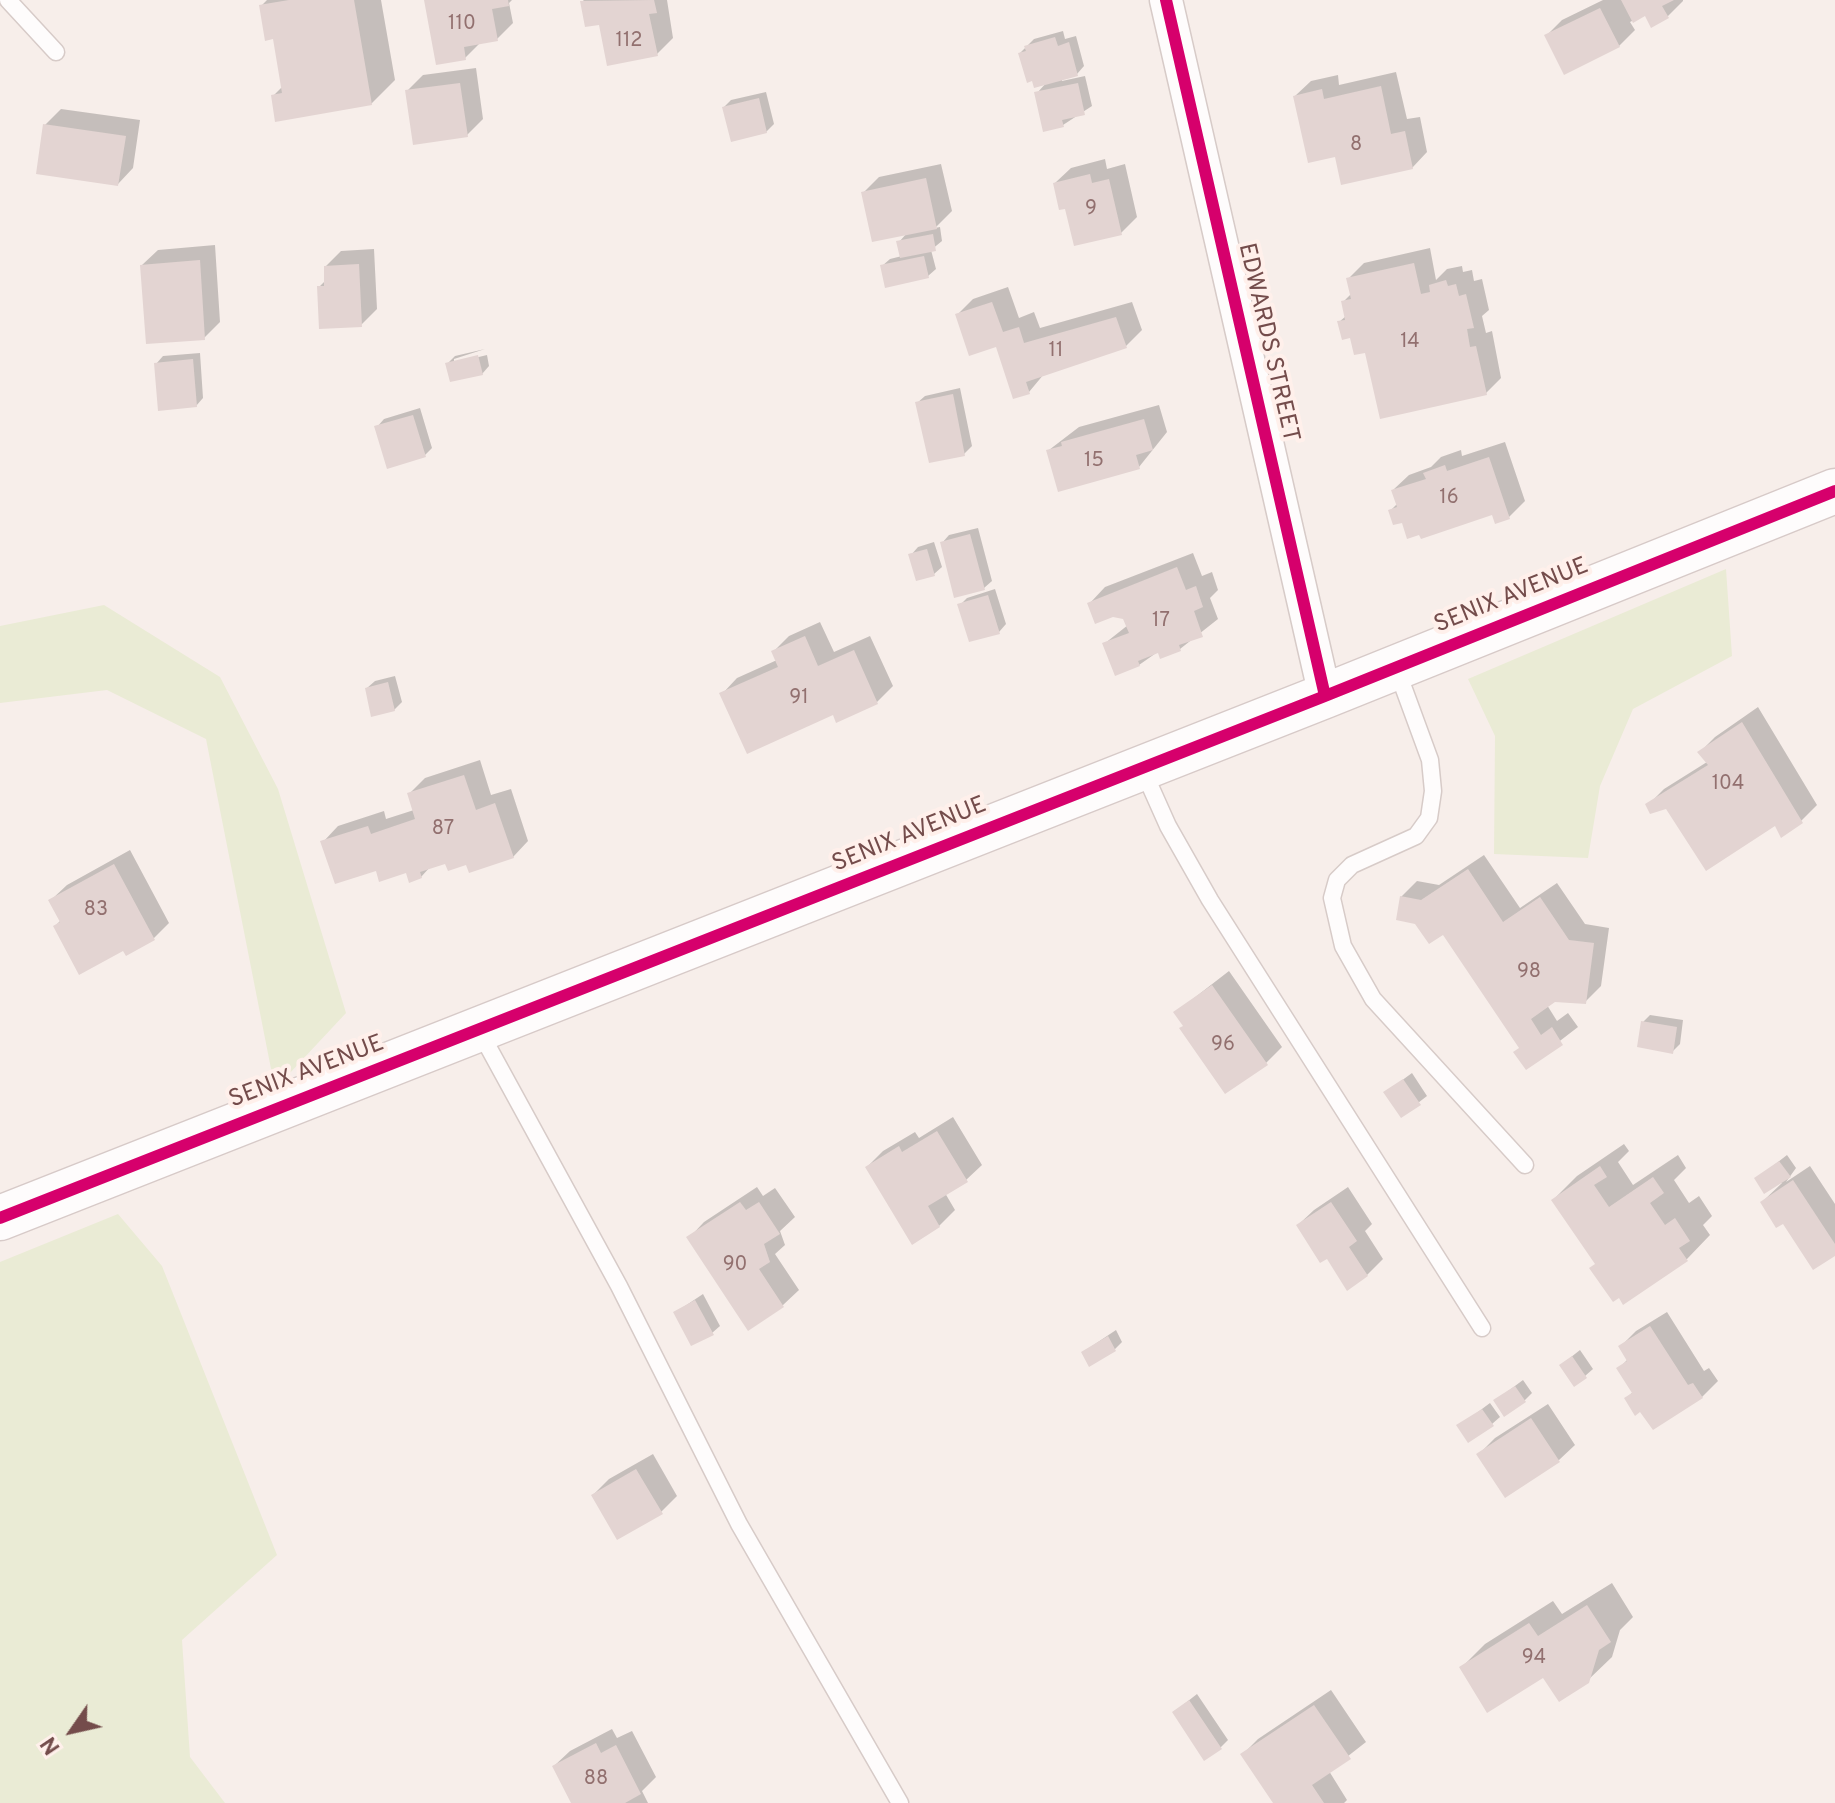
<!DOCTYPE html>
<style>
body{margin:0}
#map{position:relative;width:1835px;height:1803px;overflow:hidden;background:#f7eeea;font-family:Overpass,sans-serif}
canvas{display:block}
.north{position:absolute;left:32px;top:1691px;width:80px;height:80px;-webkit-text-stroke:6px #fff0eb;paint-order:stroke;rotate:236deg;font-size:22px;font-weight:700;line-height:32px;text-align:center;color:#744c4b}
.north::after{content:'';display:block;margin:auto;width:28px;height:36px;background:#744c4b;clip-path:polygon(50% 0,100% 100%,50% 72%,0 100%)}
</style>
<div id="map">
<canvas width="1835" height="1803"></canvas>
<div class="north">N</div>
</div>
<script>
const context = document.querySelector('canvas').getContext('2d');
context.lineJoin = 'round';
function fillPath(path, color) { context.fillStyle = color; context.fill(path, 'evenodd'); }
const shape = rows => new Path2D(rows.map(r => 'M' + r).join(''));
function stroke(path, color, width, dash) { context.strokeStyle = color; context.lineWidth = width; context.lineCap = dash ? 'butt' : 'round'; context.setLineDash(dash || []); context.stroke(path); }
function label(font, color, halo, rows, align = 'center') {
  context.font = font + ' Overpass,sans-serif'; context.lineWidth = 8; context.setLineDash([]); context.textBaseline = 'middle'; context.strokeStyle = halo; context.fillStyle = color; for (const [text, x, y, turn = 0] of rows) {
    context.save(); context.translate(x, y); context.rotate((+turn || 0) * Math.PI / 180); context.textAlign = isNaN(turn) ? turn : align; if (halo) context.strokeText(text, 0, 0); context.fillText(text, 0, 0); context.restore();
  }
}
fillPath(shape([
 [1726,569,1732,656,1633,709,1600,786,1588,858,1494,854,1495,736,1468,679],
 [104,605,220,677,278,789,346,1013,275,1089,206,739,107,690,0,703,0,626],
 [118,1214,162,1266,277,1555,182,1640,190,1757,225,1803,0,1803,0,1262]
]), '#eaebd5');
fillPath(shape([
 [267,0,381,0,395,80,371,104,273,96,283,86,275,37,261,6],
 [427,0,512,0,509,3,513,23,497,39,481,42,465,58],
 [583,0,667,0,673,38,657,54,601,22],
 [1603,0,1683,0,1683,1,1667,17,1646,14,1630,22,1635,30,1619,46,1547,35,1562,20],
 [1063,31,1065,39,1076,36,1084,66,1077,74,1062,78,1062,81,1085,76,1092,106,1063,125,1037,93,1047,82,1020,53,1034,39],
 [476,68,483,119,467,135,407,91,423,75],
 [1396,72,1407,119,1420,117,1427,152,1412,168,1336,155,1295,96,1311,81,1338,75,1339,85],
 [766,92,774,124,766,132,724,107,731,100],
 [61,109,140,120,133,168,118,184,45,125],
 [1105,159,1107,169,1125,164,1137,217,1121,233,1066,207,1055,183,1071,168],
 [941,164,952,211,935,228,940,227,942,241,931,250,936,269,928,276,882,266,890,259,902,256,899,242,907,233,863,193,879,177],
 [215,245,220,322,204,338,142,265,158,250],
 [1430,248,1436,280,1447,269,1462,266,1463,272,1472,270,1474,281,1482,279,1489,310,1482,316,1486,333,1492,331,1501,378,1486,393,1367,351,1339,322,1346,316,1343,302,1352,293,1348,279,1364,263],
 [374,249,377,309,361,325,319,287,326,280,326,266,341,251],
 [1008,287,1019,318,1034,312,1040,328,1132,302,1142,330,1126,346,1044,374,1029,392,997,345,957,315,973,299],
 [485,349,454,359,454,363,487,355,489,366,482,374,448,363,455,356],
 [200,353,203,398,196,406,156,364,163,356],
 [960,388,972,446,964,454,917,403,925,396],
 [1159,405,1167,432,1139,467,1049,450,1079,427],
 [420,408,432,448,425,455,377,427,384,419],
 [1505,442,1525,501,1509,517,1493,513,1403,520,1390,511,1398,503,1393,490,1409,475,1431,467,1441,457,1461,450,1462,456],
 [978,528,992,581,984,588,942,543,949,535],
 [934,542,942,567,934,574,911,555,918,547],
 [1193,553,1202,576,1212,572,1218,590,1210,598,1218,619,1180,649,1159,651,1139,665,1104,644,1128,625,1125,618,1090,603,1105,587],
 [995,589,1006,624,999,632,960,605,967,598],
 [820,622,834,652,870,636,893,686,877,702,837,721,834,712,722,694,737,678,777,660,773,652,789,636],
 [395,676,402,702,394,710,367,688,375,681],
 [1758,707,1817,805,1801,821,1776,823,1648,805,1664,789,1707,762,1700,752,1715,737],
 [480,760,491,795,511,789,528,841,513,857,446,862,431,866,421,877,407,871,377,868,323,842,338,826,384,811,386,819,414,810,409,794,425,778],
 [130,850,169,923,153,939,124,948,55,926,61,920,51,900,67,885],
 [1484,855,1520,908,1557,883,1585,924,1609,928,1601,986,1585,1002,1555,1000,1547,1005,1557,1021,1568,1013,1578,1027,1526,1067,1521,1048,1443,932,1401,897,1417,881,1439,885],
 [1229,971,1282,1047,1266,1063,1176,1012],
 [1650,1015,1683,1020,1680,1044,1672,1052,1643,1022],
 [1412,1073,1427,1096,1401,1116,1386,1092],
 [953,1117,982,1165,966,1180,945,1193,955,1210,939,1226,867,1167,883,1151,915,1132,919,1138],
 [1624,1144,1629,1151,1618,1162,1633,1185,1678,1155,1686,1168,1674,1180,1689,1203,1699,1196,1712,1216,1703,1225,1710,1235,1687,1259,1597,1263,1553,1200,1577,1176],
 [1787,1155,1796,1168,1786,1182,1810,1166,1835,1204,1835,1254,1783,1221,1762,1202,1782,1183,1756,1179],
 [757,1187,763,1196,775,1188,795,1217,780,1231,785,1245,775,1254,799,1290,783,1305,749,1328,689,1238,704,1222],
 [1348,1187,1372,1224,1365,1231,1383,1259,1367,1275,1327,1257,1298,1225,1314,1210],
 [703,1294,720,1326,712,1333,676,1312],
 [1667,1312,1704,1371,1709,1368,1718,1381,1702,1397,1641,1410,1626,1398,1633,1392,1618,1369,1628,1359,1620,1347,1636,1331],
 [1116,1330,1122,1342,1115,1349,1083,1352],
 [1580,1350,1593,1369,1585,1376,1561,1365],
 [1523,1380,1532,1393,1524,1401,1496,1400],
 [1490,1403,1500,1417,1492,1424,1459,1426],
 [1548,1404,1575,1445,1559,1460,1479,1454,1495,1438],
 [653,1454,677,1496,661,1512,593,1495,609,1479],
 [1612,1583,1633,1617,1620,1630,1612,1657,1587,1681,1461,1668,1485,1644,1553,1601,1562,1614],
 [1331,1690,1366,1742,1329,1771,1347,1800,1344,1803,1275,1803,1243,1754,1258,1739],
 [1197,1694,1228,1740,1220,1748,1174,1712],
 [612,1729,617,1738,632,1731,656,1777,642,1791,648,1803,573,1803,554,1766,570,1751]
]), '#0003');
fillPath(shape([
 [289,0,354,0,372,105,275,122,271,95,282,93,273,39,265,41,259,5],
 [424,0,508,0,509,6,492,9,498,41,464,47,466,60,436,65],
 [654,0,657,13,649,14,658,56,607,66,599,25,585,27,580,1],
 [1621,0,1674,0,1662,6,1669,18,1651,28,1645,16,1633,23],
 [1600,8,1620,47,1564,75,1544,35],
 [1055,37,1058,46,1069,42,1078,76,1034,88,1032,81,1027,83,1018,53,1026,51,1024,46],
 [460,83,468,137,413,145,405,90],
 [1078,83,1085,115,1062,120,1064,127,1043,132,1034,92],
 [1381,86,1391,134,1405,131,1413,169,1341,185,1335,157,1308,163,1293,96,1322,89,1324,99],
 [759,98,767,133,731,142,722,107],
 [43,124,126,136,118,186,36,174],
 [1090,174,1092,183,1109,179,1122,235,1074,246,1065,209,1059,210,1053,183],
 [926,178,937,229,872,242,861,192],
 [933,234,936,251,900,258,896,241],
 [924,256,929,278,885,288,880,265],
 [200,260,205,340,146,344,140,265],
 [1414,263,1421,294,1430,292,1429,285,1446,280,1448,286,1456,284,1459,296,1466,294,1474,328,1467,329,1470,347,1476,346,1487,395,1380,419,1365,353,1354,355,1350,338,1342,340,1337,321,1345,320,1341,301,1351,299,1346,278],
 [359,264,362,327,319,329,317,286,324,286,324,266],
 [992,302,1003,332,1019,327,1024,343,1116,317,1127,348,1026,382,1030,394,1013,399,996,347,969,356,955,314],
 [478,355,483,375,450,382,445,363],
 [193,359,197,407,158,411,154,363],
 [953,394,965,456,929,463,915,402],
 [413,415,426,457,387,469,374,426],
 [1144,419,1153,450,1136,455,1140,469,1058,492,1046,450,1062,446,1061,442],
 [1489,457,1510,519,1495,524,1492,515,1421,539,1419,535,1407,539,1402,523,1393,525,1388,510,1397,507,1391,490,1426,479,1423,473,1445,465,1447,471],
 [970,534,985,590,954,598,940,542],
 [927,549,935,576,916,581,908,554],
 [1177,567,1186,590,1196,586,1203,607,1194,611,1203,637,1179,645,1181,651,1160,659,1158,653,1138,661,1140,666,1115,676,1102,643,1129,633,1123,619,1113,617,1095,624,1087,603],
 [988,595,1000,634,969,642,957,604],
 [805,636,818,666,854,650,878,704,836,723,833,715,747,754,719,693,778,667,771,651],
 [388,682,395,711,371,717,365,688],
 [1742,722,1803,823,1781,838,1775,826,1706,871,1666,809,1650,814,1645,804,1708,765,1697,752],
 [464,775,476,810,495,803,514,858,469,873,466,865,448,871,445,864,420,872,422,878,409,883,406,873,379,882,376,871,335,884,320,841,368,826,371,834,415,819,407,793],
 [114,864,155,940,126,956,123,951,79,975,53,926,60,922,48,900],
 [1468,869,1503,922,1540,897,1569,940,1594,943,1586,1004,1555,1002,1531,1019,1541,1035,1552,1027,1563,1045,1526,1070,1513,1052,1519,1048,1443,935,1429,944,1415,924,1396,920,1400,896,1421,900],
 [1212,985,1268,1065,1225,1094,1179,1028,1183,1026,1173,1012],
 [1641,1021,1677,1027,1673,1054,1637,1047],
 [1403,1079,1421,1105,1401,1118,1383,1092],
 [937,1131,968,1182,928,1206,940,1227,912,1245,865,1167,899,1146,902,1152],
 [1779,1161,1791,1177,1764,1194,1754,1178],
 [1600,1166,1607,1177,1594,1185,1609,1207,1653,1177,1664,1193,1650,1203,1665,1225,1675,1218,1690,1241,1679,1248,1688,1261,1623,1305,1619,1298,1613,1302,1589,1268,1595,1264,1551,1200],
 [1793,1180,1835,1244,1835,1256,1813,1270,1783,1224,1776,1228,1760,1202],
 [740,1202,746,1210,759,1202,780,1234,764,1244,770,1262,759,1269,784,1307,748,1331,686,1237],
 [1331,1202,1357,1241,1349,1247,1368,1276,1347,1291,1327,1259,1320,1263,1296,1225],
 [695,1300,714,1335,691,1346,673,1312],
 [1650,1326,1688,1385,1693,1383,1703,1398,1653,1430,1640,1412,1635,1416,1624,1398,1632,1393,1616,1368,1627,1361,1618,1346],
 [1108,1336,1116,1351,1089,1367,1081,1352],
 [1572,1356,1587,1378,1574,1387,1559,1365],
 [1515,1386,1526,1402,1504,1417,1493,1400],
 [1482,1409,1494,1426,1468,1443,1456,1425],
 [1531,1418,1560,1462,1505,1498,1476,1454],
 [636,1469,663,1514,617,1540,591,1495],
 [1587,1605,1611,1642,1599,1650,1589,1683,1559,1702,1543,1678,1487,1713,1459,1667,1529,1623,1538,1636],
 [1189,1700,1222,1749,1204,1761,1172,1712],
 [1314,1705,1351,1759,1312,1785,1324,1803,1273,1803,1240,1754],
 [596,1743,601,1753,616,1745,641,1794,625,1803,571,1803,552,1766]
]), '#e3d4d2');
const lane = shape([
 [8,0,56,52],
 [1397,670,1430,760,1433,791,1429,818,1416,836,1352,865,1337,880,1332,898,1343,946,1373,999,1525,1165],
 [1143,770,1168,826,1210,900,1482,1328],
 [480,1032,619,1286,739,1524,900,1803]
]);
const street = shape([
 [1166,0,1325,696]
]);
const secondary = shape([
 [0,1218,1325,696,1835,491]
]);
stroke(lane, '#d7cbc8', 19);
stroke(street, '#d7cbc8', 35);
stroke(secondary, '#d7cac8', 47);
stroke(lane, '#fefcfc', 16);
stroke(street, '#fefcfc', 32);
stroke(secondary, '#fefcfc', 44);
stroke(shape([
 [1166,0,1325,696],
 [0,1218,1325,696,1835,491]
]), '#d6006c', 12);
label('20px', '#92706f', null, [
 ["110",462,25],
 ["112",629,42],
 ["8",1356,146],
 ["9",1091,210],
 ["14",1410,343],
 ["11",1056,352],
 ["15",1094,462],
 ["16",1449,499],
 ["17",1161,622],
 ["91",799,699],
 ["104",1728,785],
 ["87",443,830],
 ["83",96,911],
 ["98",1529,973],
 ["96",1223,1046],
 ["90",735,1266],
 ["94",1534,1659],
 ["88",596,1780]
]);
label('24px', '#744c4b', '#fff0eb', [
 ["EDWARDS STREET",1267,343,77],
 ["SENIX AVENUE",1512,597,-22],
 ["SENIX AVENUE",910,836,-22],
 ["SENIX AVENUE",307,1073,-21]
]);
</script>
